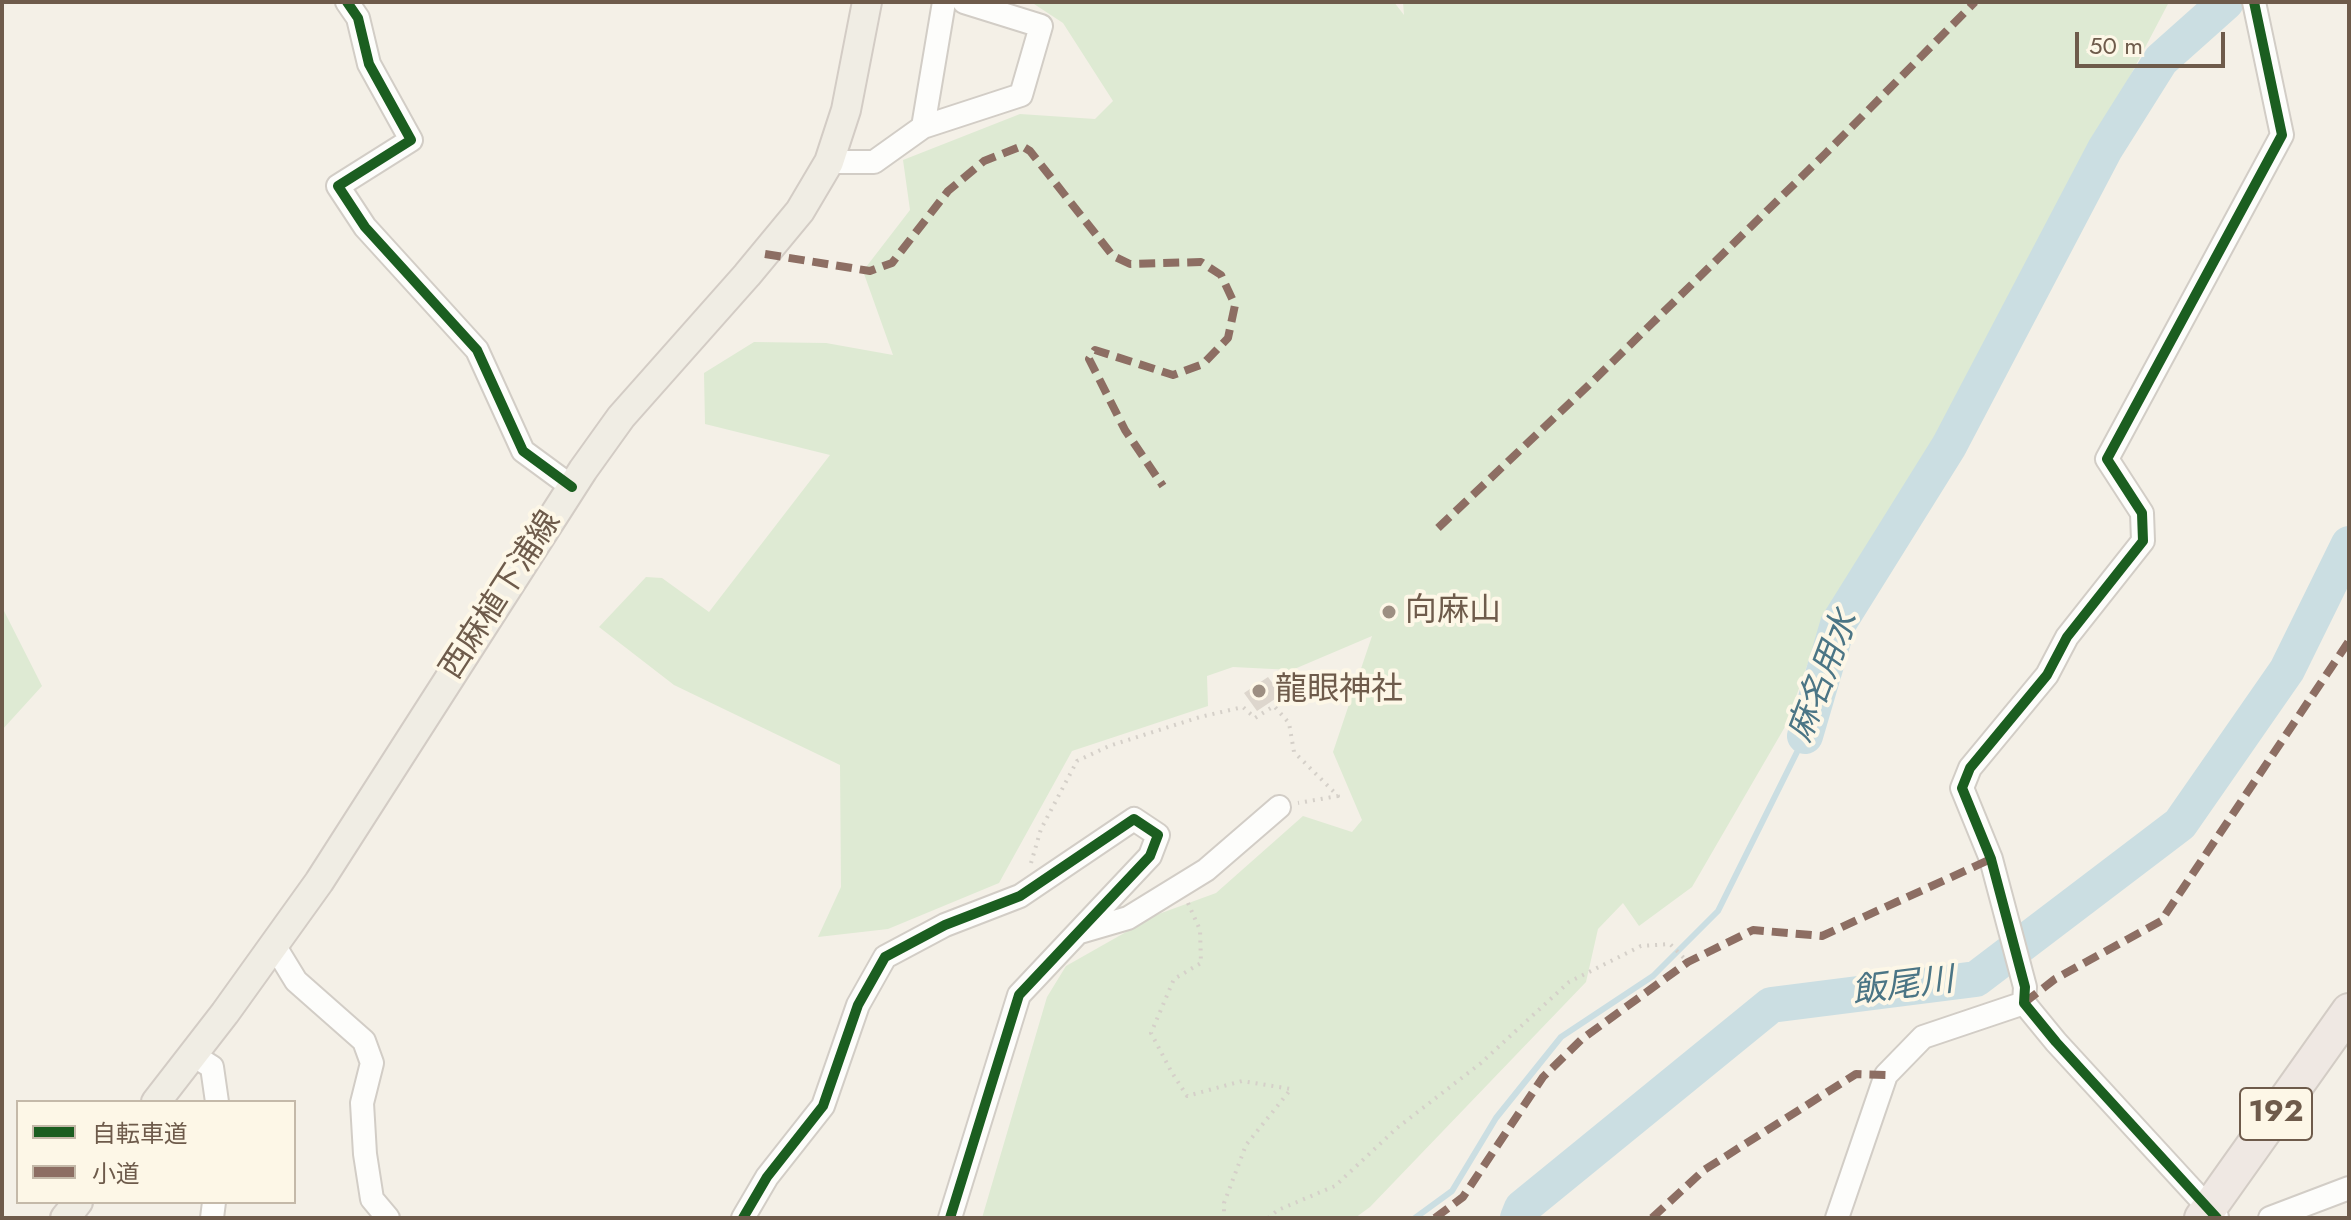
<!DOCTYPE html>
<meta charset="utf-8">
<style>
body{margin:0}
#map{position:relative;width:2351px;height:1220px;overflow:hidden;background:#f4f0e7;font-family:Jost,"Noto Sans JP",sans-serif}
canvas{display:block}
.frame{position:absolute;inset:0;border:4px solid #6e5b4b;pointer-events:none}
.legend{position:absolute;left:16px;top:1100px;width:280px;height:104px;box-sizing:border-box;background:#fdf7e7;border:2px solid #c4b9a9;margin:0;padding:10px 14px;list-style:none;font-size:24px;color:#6e5b4b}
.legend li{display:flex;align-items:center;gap:16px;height:40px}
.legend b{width:40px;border:2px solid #c4b9a9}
.scale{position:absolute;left:2075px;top:32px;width:150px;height:36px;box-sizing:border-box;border:4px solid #6e5b4b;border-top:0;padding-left:10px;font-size:24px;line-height:28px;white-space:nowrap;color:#6e5b4b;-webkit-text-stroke:6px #fdf7e7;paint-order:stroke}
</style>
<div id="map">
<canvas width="2351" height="1220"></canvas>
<div class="frame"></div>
<ul class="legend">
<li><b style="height:10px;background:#1b5e20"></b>自転車道</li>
<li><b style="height:10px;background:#8d6e63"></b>小道</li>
</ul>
<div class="scale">50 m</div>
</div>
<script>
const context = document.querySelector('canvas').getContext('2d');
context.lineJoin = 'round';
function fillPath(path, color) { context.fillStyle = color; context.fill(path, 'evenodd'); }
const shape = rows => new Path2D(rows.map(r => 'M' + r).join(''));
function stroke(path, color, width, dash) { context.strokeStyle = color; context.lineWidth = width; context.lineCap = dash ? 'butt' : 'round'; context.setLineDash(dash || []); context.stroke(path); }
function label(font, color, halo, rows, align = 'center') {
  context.font = font + ' Jost,"Noto Sans JP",sans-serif'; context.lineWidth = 8; context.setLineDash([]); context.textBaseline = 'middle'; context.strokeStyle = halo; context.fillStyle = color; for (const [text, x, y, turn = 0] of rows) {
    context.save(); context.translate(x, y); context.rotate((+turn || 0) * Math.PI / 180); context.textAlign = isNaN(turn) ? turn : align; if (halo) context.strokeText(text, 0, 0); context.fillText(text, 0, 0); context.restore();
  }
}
fillPath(shape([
 [1031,2,1394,2,1404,15,1403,2,2169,2,1952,415,1820,629,1786,725,1692,887,1639,926,1623,903,1598,929,1586,982,1370,1207,1355,1218,982,1218,1047,997,1066,966,1156,915,1216,893,1303,816,1352,832,1362,820,1333,752,1372,636,1292,670,1233,667,1207,676,1208,706,1072,751,999,883,888,929,818,937,841,887,840,765,674,685,599,627,646,577,662,578,709,612,830,455,705,424,704,373,754,342,826,343,893,355,863,271,910,210,903,160,1020,114,1095,119,1113,101,1063,23],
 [2,607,42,686,2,730]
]), '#deead3');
stroke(shape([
 [1415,1218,1452,1191,1496,1118,1561,1037,1653,976,1718,911,1805,736]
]), '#cbdee2', 6);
stroke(shape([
 [1805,736,1838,624,1949,446,2105,149,2161,60,2226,2],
 [1518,1218,1522,1208,1771,1005,1976,979,2180,824,2287,670,2349,544]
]), '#cbdee2', 36);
fillPath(shape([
 [1268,677,1281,695,1257,711,1244,693]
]), '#ddd6cd');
const minor = shape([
 [347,2,358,18,369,64,411,140,338,186,365,227,477,350,523,451,572,487],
 [923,127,944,2],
 [829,162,874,162,923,127,1021,95,1041,26,964,2],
 [1080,932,1128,918,1206,870,1279,807],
 [274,945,296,981,364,1041,372,1063,362,1103,365,1154,372,1199,388,1218],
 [193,1055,212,1067,217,1102],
 [2217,1217,2056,1042,2024,1003,2025,987,1991,859,1962,788,1970,768,2047,675,2067,637,2143,541,2142,513,2107,459,2282,135,2254,2],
 [212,1218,214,1202],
 [743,1218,767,1177,823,1106,858,1005,885,957,945,925,1020,896,1134,819,1158,835,1150,856,1019,995,950,1218],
 [1837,1218,1886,1075,1923,1037,2024,1003],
 [2270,1218,2349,1188]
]);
const major = shape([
 [156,1102,225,1013,319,882,583,470,621,417,747,275,800,211,829,162,846,110,867,2],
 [65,1218,78,1202]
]);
const highway = shape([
 [2202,1218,2349,1011]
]);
stroke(minor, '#d2cdc6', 26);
stroke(major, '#d3ccc5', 32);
stroke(highway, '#d3ccc5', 38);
stroke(shape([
 [1031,863,1041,829,1077,761,1109,746,1200,717,1243,707,1255,718,1274,706,1289,723,1294,752,1338,796,1298,803],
 [1188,903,1200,930,1201,963,1174,979,1151,1033,1171,1071,1187,1096,1242,1081,1291,1089,1246,1145,1224,1203,1224,1218],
 [1268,1218,1278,1210,1335,1186,1397,1128,1481,1063,1569,982,1641,946,1670,944,1688,962]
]), '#d5d0c9', 4, [2, 6]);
stroke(minor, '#fdfdfb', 22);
stroke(major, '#f0ede4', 28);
stroke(highway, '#efe8e3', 34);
stroke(shape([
 [765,254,870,271,892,263,948,191,984,161,1022,146,1030,151,1113,256,1130,264,1201,262,1221,275,1235,305,1228,338,1203,364,1173,375,1095,350,1089,359,1125,430,1163,486],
 [1438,528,1591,383,1825,154,1975,2],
 [2024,1003,2055,979,2161,921,2349,641],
 [1435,1218,1463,1197,1543,1077,1582,1039,1688,962,1753,930,1822,936,1991,859],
 [1652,1218,1704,1170,1856,1074,1886,1075]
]), '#8d6e63', 8, [16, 8]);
stroke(shape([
 [347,2,358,18,369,64,411,140,338,186,365,227,477,350,523,451,572,487],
 [743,1218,767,1177,823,1106,858,1005,885,957,945,925,1020,896,1134,819,1158,835,1150,856,1019,995,950,1218],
 [2217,1218,2056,1042,2024,1003,2025,987,1991,859,1962,788,1970,768,2047,675,2067,637,2143,541,2142,513,2107,459,2282,135,2254,2]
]), '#1b5e20', 10);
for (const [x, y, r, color] of [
 [1389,612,8,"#9d8f82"],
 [1259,691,8,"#9d8f82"]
]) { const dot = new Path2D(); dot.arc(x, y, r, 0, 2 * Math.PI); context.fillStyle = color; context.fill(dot); stroke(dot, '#fdf7e7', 3); }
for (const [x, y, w] of [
 [2276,1114,72]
]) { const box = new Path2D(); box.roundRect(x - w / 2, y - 26, w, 52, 6); context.fillStyle = '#fdf7e7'; context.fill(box); stroke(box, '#6e5b4b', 2); }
label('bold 30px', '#6e5b4b', null, [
 ["192",2276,1114]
]);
label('32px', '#6e5b4b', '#fdf7e7', [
 ["西麻植下浦線",502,596,-57]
]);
label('32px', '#6e5b4b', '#fdf7e7', [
 ["向麻山",1405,612],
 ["龍眼神社",1275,691]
], 'left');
label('italic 34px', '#4b7585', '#fdf7e7', [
 ["麻名用水",1825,677,-69],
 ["飯尾川",1903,988,-7]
]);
</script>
